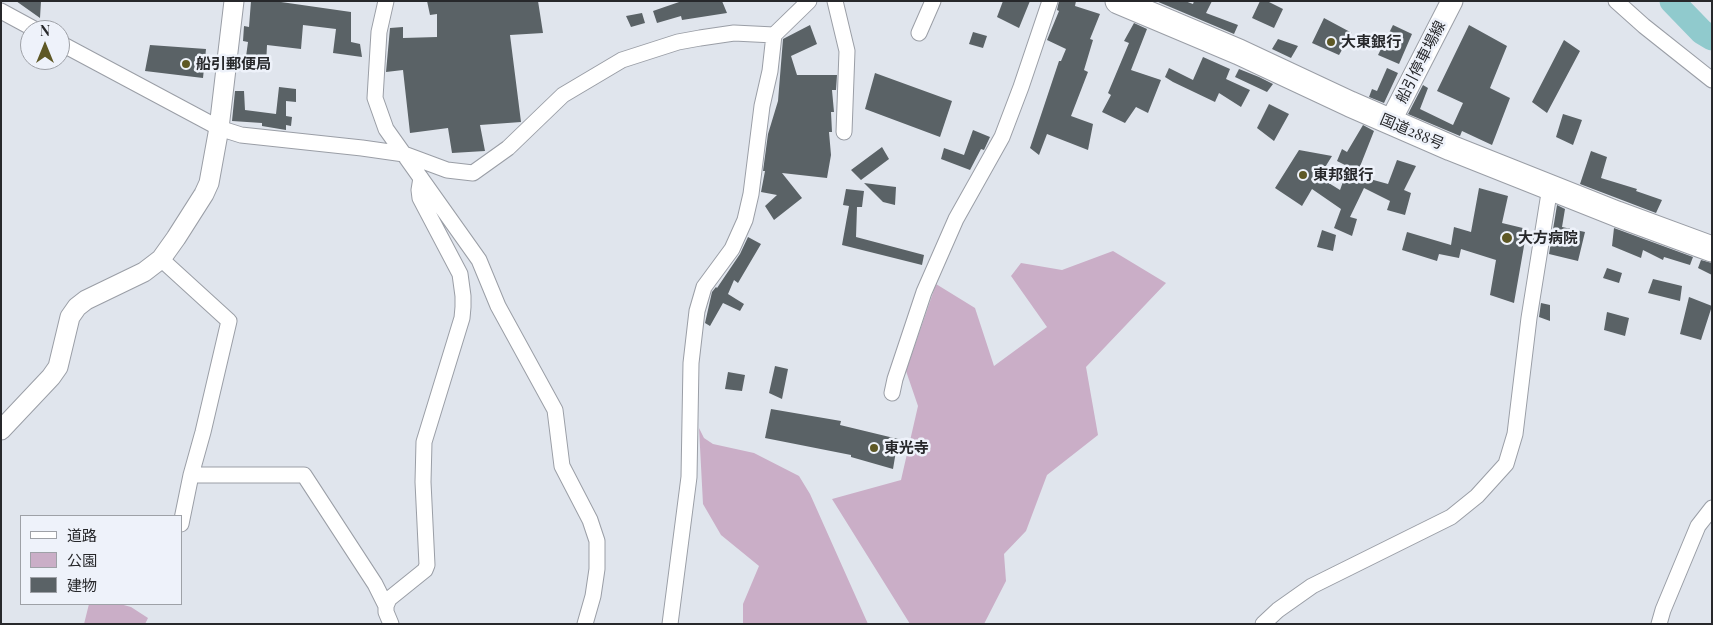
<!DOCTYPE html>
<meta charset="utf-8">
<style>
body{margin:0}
#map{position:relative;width:1713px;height:625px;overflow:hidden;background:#e0e5ed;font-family:"Playfair Display","Noto Sans JP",serif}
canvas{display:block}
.frame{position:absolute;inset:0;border:2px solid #27282b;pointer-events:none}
.legend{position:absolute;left:20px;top:515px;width:162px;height:90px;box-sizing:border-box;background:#eef2fa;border:1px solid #9ea1a7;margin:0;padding:6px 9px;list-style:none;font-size:15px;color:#27282b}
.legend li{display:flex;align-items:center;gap:10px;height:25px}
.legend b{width:25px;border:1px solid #9ea1a7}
.north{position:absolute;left:20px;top:20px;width:50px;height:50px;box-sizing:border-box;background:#eef2fa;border:1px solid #9ea1a7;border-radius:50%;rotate:0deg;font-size:14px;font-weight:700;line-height:20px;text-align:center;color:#27282b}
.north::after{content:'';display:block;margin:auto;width:18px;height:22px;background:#5e5825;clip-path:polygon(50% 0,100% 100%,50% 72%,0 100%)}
</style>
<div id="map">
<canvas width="1713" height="625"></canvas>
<div class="frame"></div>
<ul class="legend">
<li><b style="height:6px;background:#fff"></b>道路</li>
<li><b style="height:14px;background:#caaec7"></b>公園</li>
<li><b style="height:14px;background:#5a6266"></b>建物</li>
</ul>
<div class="north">N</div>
</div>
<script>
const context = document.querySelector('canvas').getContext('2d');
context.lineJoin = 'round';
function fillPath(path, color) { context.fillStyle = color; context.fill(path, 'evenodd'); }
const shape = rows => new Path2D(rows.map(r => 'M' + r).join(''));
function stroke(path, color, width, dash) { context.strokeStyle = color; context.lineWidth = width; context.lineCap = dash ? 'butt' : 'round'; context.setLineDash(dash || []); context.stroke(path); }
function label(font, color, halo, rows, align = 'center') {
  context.font = font + ' "Playfair Display","Noto Sans JP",serif'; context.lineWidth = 5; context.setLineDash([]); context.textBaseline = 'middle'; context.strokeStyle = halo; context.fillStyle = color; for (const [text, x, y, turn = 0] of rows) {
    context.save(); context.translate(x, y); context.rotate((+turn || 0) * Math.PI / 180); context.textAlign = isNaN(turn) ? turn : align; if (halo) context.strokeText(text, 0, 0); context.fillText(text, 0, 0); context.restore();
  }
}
fillPath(shape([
 [1113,251,1166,283,1086,367,1098,435,1047,475,1026,531,1004,554,1006,581,984,624,910,624,832,499,901,480,918,406,906,371,936,284,975,308,994,366,1047,327,1011,276,1021,263,1062,270],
 [699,428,704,438,713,444,754,453,799,476,810,494,868,624,743,624,743,604,759,566,721,535,703,504],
 [89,604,120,604,131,607,148,618,145,624,84,624]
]), '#caaec7');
stroke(shape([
 [1672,1,1702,32,1712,38]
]), '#90cacd', 25);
fillPath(shape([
 [16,1,41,1,40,18],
 [251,1,274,1,351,12,351,42,360,44,362,57,333,53,336,29,303,25,301,49,267,45,266,66,245,64,248,42,243,41,244,26,249,27],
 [427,1,538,1,543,33,510,35,521,122,480,125,485,151,452,153,448,128,410,133,403,70,386,72,390,28,403,27,403,38,437,37,437,14,430,15],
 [682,1,722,1,727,13,682,20,681,16,657,23,653,11],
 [1003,1,1030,1,1019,28,997,17],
 [1059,1,1076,1,1075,6,1100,14,1090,39,1093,40,1084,70,1088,72,1071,116,1093,124,1088,150,1047,134,1039,155,1030,148,1059,61,1061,61,1066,49,1047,40,1059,11,1057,10],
 [1156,1,1185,1,1193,4,1194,1,1212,1,1206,13,1238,25,1234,34],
 [1260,1,1267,1,1283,9,1274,28,1252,18],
 [642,13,645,23,631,27,626,16],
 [1324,18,1352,33,1339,55,1312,43],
 [1134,23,1147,29,1131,70,1161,80,1148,113,1136,107,1125,123,1102,112,1111,95,1108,93,1129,43,1124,41],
 [810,25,817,44,791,56,797,75,837,75,836,90,832,90,834,112,831,112,832,132,829,132,831,155,827,178,782,173,802,198,774,220,765,206,777,195,761,192,765,171,763,171,768,134,778,101,783,39],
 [1393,25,1412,34,1399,64,1378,55],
 [1469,25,1507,46,1490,88,1510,98,1492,145,1462,131,1460,136,1408,114,1423,85,1428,88,1420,109,1453,125,1463,103,1437,91],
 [973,32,987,36,983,48,969,44],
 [1278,39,1298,46,1291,58,1272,49],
 [1564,40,1580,51,1547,113,1532,102],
 [150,45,206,49,203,78,145,71],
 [1203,57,1230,69,1226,79,1250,90,1241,107,1219,93,1215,102,1173,82,1165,77,1169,68,1193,80],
 [1387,68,1398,73,1384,103,1369,97,1372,89,1377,91],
 [1239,69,1259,77,1273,84,1267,92,1235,77],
 [875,73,952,101,940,137,865,109],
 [279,87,296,89,296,102,286,101,286,116,292,117,291,126,286,125,286,130,262,126,262,123,232,121,235,91,244,91,245,110,276,114],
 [1269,104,1289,114,1274,141,1257,128],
 [1563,114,1582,120,1573,145,1556,137],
 [1363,125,1374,131,1359,169,1362,170,1359,176,1388,184,1397,160,1416,166,1404,190,1411,193,1405,215,1387,210,1390,201,1364,188,1350,217,1357,219,1352,236,1334,228,1341,209,1312,189,1302,206,1275,188,1299,150,1332,156,1319,177,1340,190,1344,179,1340,177,1342,171,1347,173,1349,167,1337,161,1342,149,1347,152],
 [973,130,990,137,984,150,981,149,970,170,941,159,944,148,964,155],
 [882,147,889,159,861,180,851,170],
 [1591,151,1607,157,1601,178,1637,189,1636,191,1662,200,1656,213,1580,184],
 [864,183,896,187,895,205,883,202],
 [1479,188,1508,196,1502,223,1527,229,1514,303,1490,295,1496,260,1461,249,1459,258,1439,254,1437,261,1402,250,1407,232,1451,245,1454,227,1471,232],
 [846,189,864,191,862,207,857,207,856,237,924,255,922,265,842,245,849,206,843,205],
 [1557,205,1565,209,1562,227,1585,232,1578,261,1549,254],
 [1614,228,1693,257,1690,265,1664,257,1663,260,1643,250,1641,258,1612,246],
 [1322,230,1336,235,1333,251,1317,247],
 [748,237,761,244,738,283,734,280,728,294,744,304,740,311,723,303,710,326,705,323,712,292,716,287,717,288,740,254],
 [1701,260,1712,263,1712,275,1698,268],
 [1607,268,1622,273,1619,283,1603,278],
 [1653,279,1682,286,1680,301,1648,293],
 [1689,297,1712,306,1701,340,1680,334],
 [1541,303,1550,305,1550,321,1539,317],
 [1607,312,1629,318,1625,336,1604,330],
 [775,366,788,369,782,399,769,393],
 [728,372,745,375,742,391,725,389],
 [771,409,841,421,840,425,898,439,893,469,851,457,851,455,765,438]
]), '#5a6266');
const minor = shape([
 [386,1,379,32,375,98,386,129,479,260,498,306,555,410,562,466,590,520,597,541,597,569,593,596,585,624],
 [835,1,847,51,844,132],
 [1616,1,1644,26,1712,80],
 [1,11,36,30],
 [919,33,933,1],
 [60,43,219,128,241,135,362,148,404,154,447,170,473,173,508,148,563,95,622,60,678,42,700,38,734,33,774,35],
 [161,259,229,321,203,432,191,475,181,524],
 [892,393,895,379,924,292,956,219,1002,137,1021,87,1050,1],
 [191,475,304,475,375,584,386,606],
 [391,624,386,612,386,606,389,599,425,570,427,565,423,482,424,442,462,318,463,307,463,296,460,274,420,198,419,190,421,178],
 [670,624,689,477,691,363,697,311,704,287,732,249,745,220,751,194,762,106,770,71,774,35,809,1],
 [1263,624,1278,610,1312,586,1451,517,1477,496,1506,464,1515,434,1529,318,1550,187],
 [1659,624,1663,610,1698,526,1712,508]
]);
const tertiary = shape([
 [1,430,51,377,58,367,70,317,77,307,86,300,144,272,161,259,176,238,204,194,209,183,219,128,234,1]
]);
const secondary = shape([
 [1390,122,1452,1]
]);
const trunk = shape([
 [1118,1,1239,52,1350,104,1451,148,1617,214,1712,249]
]);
stroke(minor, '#9a9ea6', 17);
stroke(tertiary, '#9a9ea6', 21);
stroke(secondary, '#9a9ea6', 23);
stroke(trunk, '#9a9ea6', 27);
stroke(minor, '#fff', 15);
stroke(tertiary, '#fff', 19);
stroke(secondary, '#fff', 21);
stroke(trunk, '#fff', 25);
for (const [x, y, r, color] of [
 [1331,42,5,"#5e5825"],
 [186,64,5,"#5e5825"],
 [1303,175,5,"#5e5825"],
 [1507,238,6,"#5e5825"],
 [874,448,5,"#5e5825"]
]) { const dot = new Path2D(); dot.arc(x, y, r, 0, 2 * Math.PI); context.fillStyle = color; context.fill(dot); stroke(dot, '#eef2fa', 2); }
label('bold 15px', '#27282b', '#eef2fa', [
 ["大東銀行",1341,42],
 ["船引郵便局",196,64],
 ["東邦銀行",1313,175],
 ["大方病院",1518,238],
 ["東光寺",884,448]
], 'left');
label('15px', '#27282b', '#eef2fa', [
 ["船引停車場線",1421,62,-63],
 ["国道288号",1412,132,23]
]);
</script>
